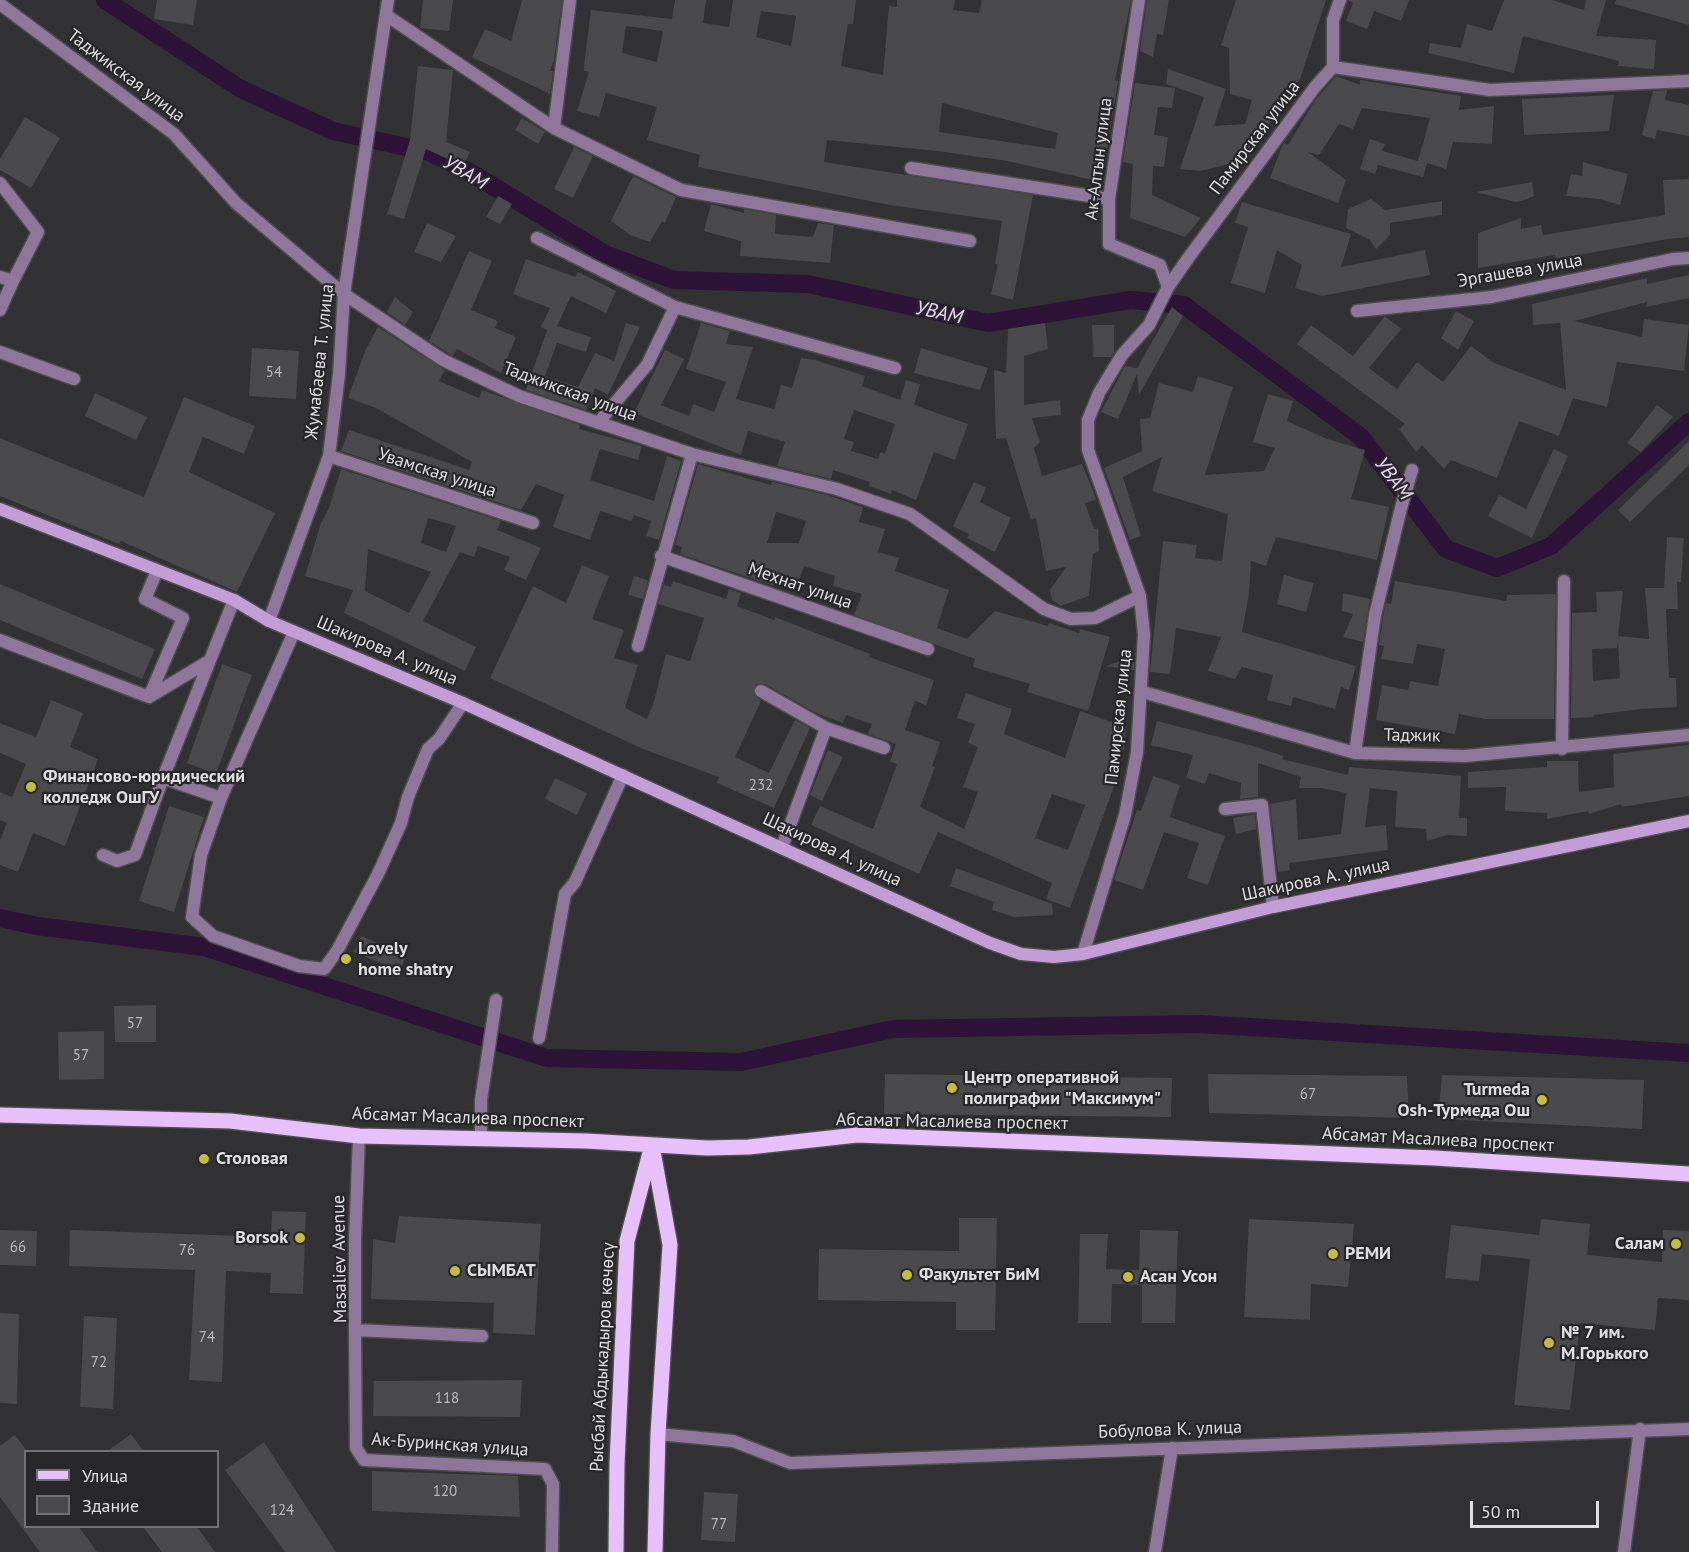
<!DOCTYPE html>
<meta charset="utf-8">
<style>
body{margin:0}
#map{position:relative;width:1689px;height:1552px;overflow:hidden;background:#323133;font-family:"PT Sans",sans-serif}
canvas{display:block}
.legend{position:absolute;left:24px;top:1450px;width:195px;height:78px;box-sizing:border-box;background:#282729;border:2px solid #717072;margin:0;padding:8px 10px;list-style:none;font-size:18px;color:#dfdee0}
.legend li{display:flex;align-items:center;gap:12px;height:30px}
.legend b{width:30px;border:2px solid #717072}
.scale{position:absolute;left:1470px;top:1501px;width:129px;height:27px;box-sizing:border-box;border:3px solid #dfdee0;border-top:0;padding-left:8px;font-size:18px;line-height:21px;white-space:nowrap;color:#dfdee0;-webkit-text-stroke:4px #282729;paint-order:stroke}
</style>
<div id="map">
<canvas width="1689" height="1552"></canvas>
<ul class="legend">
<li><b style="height:8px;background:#e7bffa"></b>Улица</li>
<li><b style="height:16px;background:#4a494b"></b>Здание</li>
</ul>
<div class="scale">50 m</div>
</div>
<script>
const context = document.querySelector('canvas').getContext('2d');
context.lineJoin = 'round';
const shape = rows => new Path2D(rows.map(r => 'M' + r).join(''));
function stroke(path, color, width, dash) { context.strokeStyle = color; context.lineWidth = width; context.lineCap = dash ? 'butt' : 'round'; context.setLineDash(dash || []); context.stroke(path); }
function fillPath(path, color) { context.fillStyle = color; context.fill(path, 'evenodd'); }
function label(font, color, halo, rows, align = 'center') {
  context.font = font + ' "PT Sans",sans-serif'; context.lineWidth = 4.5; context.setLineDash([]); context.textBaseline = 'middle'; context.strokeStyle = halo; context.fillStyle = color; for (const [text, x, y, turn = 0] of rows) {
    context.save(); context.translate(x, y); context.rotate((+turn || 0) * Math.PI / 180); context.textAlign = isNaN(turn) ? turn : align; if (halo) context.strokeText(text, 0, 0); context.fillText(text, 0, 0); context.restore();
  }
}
stroke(shape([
 [105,0,239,88,333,131,429,152,471,173,607,255,674,280,808,284,988,323,1131,300,1184,305,1361,437,1446,549,1497,568,1551,546,1689,422],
 [0,918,37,926,204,947,547,1058,741,1062,893,1029,1199,1024,1689,1053]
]), '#2c1337', 18);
fillPath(shape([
 [157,0,197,0,193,25,154,19],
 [423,0,453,0,449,31,420,28],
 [522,0,562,0,554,60,550,71,553,71,550,94,472,57,485,29,511,41],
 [675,0,706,0,703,23,729,27,733,0,856,0,853,24,848,24,841,66,883,75,889,6,897,7,897,0,955,0,953,10,979,13,982,0,1131,0,1115,80,1118,81,1102,182,1007,161,937,151,827,140,824,162,1033,195,1013,300,991,294,998,264,995,264,1002,221,890,205,698,167,700,155,647,140,657,107,606,93,599,117,577,111,589,72,584,71,584,66,591,10,672,19],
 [761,11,796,16,791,46,756,37],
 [626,26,663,31,657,62,622,53],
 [942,103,1058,133,1055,149,939,132],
 [1147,0,1169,0,1163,35,1157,34,1153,57,1140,51],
 [1236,0,1326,0,1300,79,1243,161,1200,171,1180,169,1204,97,1166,84,1168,69,1226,89,1214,126,1245,124,1252,100,1230,94,1229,48,1221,45],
 [1348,0,1409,0,1401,21,1374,11,1367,29,1346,21,1353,3],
 [1504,0,1552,0,1584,10,1586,0,1606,0,1596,36,1656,40,1654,69,1618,66,1619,61,1523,36,1514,73,1428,53,1430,43,1461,48,1467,24,1492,31],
 [1616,0,1689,0,1689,25,1615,4],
 [418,66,453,70,446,142,470,152,463,166,426,149,404,219,387,214,410,140],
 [1336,76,1360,85,1360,80,1461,96,1459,110,1494,106,1492,144,1453,142,1446,169,1427,163,1423,177,1378,165,1375,174,1360,169,1370,139,1385,144,1382,151,1418,161,1430,118,1362,108,1353,129,1339,124,1319,155,1308,152,1346,180,1338,203,1270,178,1282,146,1284,143,1288,145,1314,102],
 [1135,83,1175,88,1172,108,1158,107,1154,135,1168,137,1164,167,1153,166,1152,195,1201,218,1185,237,1130,218,1133,164,1123,162],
 [1667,90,1665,100,1689,105,1689,136,1657,130,1655,139,1642,135,1653,91],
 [1614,95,1609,131,1524,135,1522,99],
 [25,117,60,138,31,188,0,170,0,159],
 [522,118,545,132,538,144,515,130],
 [574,147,593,156,573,198,554,189],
 [1583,162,1628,174,1620,205,1599,199,1566,196,1571,174,1582,176],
 [633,176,676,197,665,223,662,221,650,242,630,235,611,221],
 [1689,179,1689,237,1668,239,1556,259,1555,255,1478,268,1478,233,1521,218,1521,229,1541,225,1543,235,1665,215,1663,180],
 [1532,182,1534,196,1522,201,1515,202,1476,192],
 [498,196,512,204,500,224,486,217],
 [1371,199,1385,210,1442,201,1442,215,1390,223,1390,235,1376,249,1370,240,1346,228,1348,209],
 [1242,202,1351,234,1341,267,1425,250,1430,275,1322,296,1295,288,1302,265,1277,250,1265,293,1231,283,1248,227,1235,223],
 [711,204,744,213,744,209,776,215,775,234,813,237,818,223,834,225,830,263,740,256,741,241,704,231],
 [427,223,456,236,441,262,414,252],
 [469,251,492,261,471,310,498,321,495,328,516,337,501,373,457,349,453,356,429,341],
 [526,259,575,277,578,272,616,291,606,313,571,296,557,326,591,337,586,352,557,343,545,376,578,387,595,353,614,361,626,323,640,327,608,395,595,388,586,410,526,390,547,330,541,327,550,308,513,294],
 [1689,275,1689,298,1646,307,1647,302,1574,321,1642,337,1644,319,1689,325,1684,371,1617,362,1607,407,1573,398,1559,436,1519,421,1497,478,1451,460,1444,469,1422,445,1416,452,1399,429,1405,424,1297,344,1311,325,1353,356,1385,316,1401,329,1369,368,1397,389,1417,362,1443,382,1471,346,1494,363,1566,390,1560,323,1533,325,1532,304,1647,278,1647,284],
 [395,297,413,312,405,325,387,312],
 [1172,307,1183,316,1139,395,1137,374,1118,419,1101,412,1125,366,1137,368],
 [1456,311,1474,321,1458,350,1441,338],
 [701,323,730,331,726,344,753,347,736,399,774,409,781,385,792,388,801,358,815,360,865,376,862,386,900,400,906,380,920,384,914,405,968,424,955,460,934,452,916,500,892,490,891,494,869,486,870,482,833,470,831,479,777,466,785,442,748,431,741,455,634,413,665,350,684,359,661,405,689,416,693,404,714,412,726,382,686,369],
 [854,410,895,424,885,454,880,452,878,459,851,451,854,442,844,439],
 [1045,323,1048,349,1024,356,1024,405,1060,400,1061,415,1032,418,1040,442,1034,448,1042,476,1082,464,1095,496,1096,500,1085,503,1094,529,1098,528,1099,551,1093,554,1089,596,1061,606,1052,600,1050,590,1066,567,1046,571,1036,518,1031,520,1006,438,996,439,994,370,1006,373,1008,329],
 [1092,325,1114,325,1114,352,1111,357,1093,357],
 [378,327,445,370,439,381,479,398,482,390,580,425,579,429,642,446,638,460,600,449,590,480,654,501,667,456,681,461,659,540,646,536,651,521,634,515,631,521,600,511,590,540,553,527,564,495,536,484,521,510,341,451,349,430,469,470,472,462,376,408,348,398,366,349],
 [252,348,299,351,296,399,249,396],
 [921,348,988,368,980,390,914,373],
 [1198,376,1233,387,1205,475,1264,471,1275,448,1253,442,1268,394,1293,401,1287,421,1327,439,1365,450,1351,499,1389,507,1377,560,1276,537,1266,566,1251,561,1249,594,1242,632,1356,666,1349,690,1341,687,1335,709,1293,697,1291,706,1267,700,1273,675,1242,667,1235,679,1208,671,1221,637,1176,628,1170,674,1150,672,1163,541,1197,545,1195,558,1222,561,1228,514,1152,491,1162,457,1123,477,1141,536,1130,540,1104,468,1142,451,1140,419,1150,418,1159,383,1193,392],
 [95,393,147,417,136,440,85,416],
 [184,397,255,426,244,454,203,437,189,472,275,513,237,592,121,541,119,544,0,496,0,438,144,497],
 [1657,405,1673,417,1641,452,1627,443],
 [1689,441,1689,465,1630,522,1618,510],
 [1554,449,1568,456,1532,538,1488,516,1499,495,1526,509],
 [698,464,771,485,772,482,827,495,863,507,859,522,885,529,878,552,899,558,895,571,949,590,937,628,967,639,995,611,1048,626,1049,623,1079,633,1080,629,1110,637,1088,711,1027,692,1030,684,973,667,975,659,854,615,862,594,833,586,835,576,804,566,796,589,775,582,774,586,680,554,682,547,675,545],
 [776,512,806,521,799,543,767,543],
 [341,469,501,521,497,530,541,548,526,580,504,570,510,557,478,546,474,557,460,552,423,621,476,647,465,671,344,613,353,590,305,576,321,523,329,508],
 [428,518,456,526,446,552,421,543],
 [368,549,431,572,409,613,365,591],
 [974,482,986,488,980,502,1011,518,995,552,967,538,969,534,953,526],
 [1667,537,1684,538,1681,582,1677,582,1678,609,1666,609,1669,678,1676,678,1677,707,1641,709,1594,715,1594,717,1571,718,1572,613,1597,612,1596,592,1623,591,1618,636,1649,639,1645,588,1664,588],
 [1618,642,1620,678,1593,681,1592,649,1617,648],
 [582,565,609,576,592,619,624,630,614,658,638,665,625,708,647,719,653,705,666,654,690,661,704,618,658,604,664,585,671,587,673,581,726,599,729,589,741,593,737,606,774,620,775,617,870,654,869,657,934,680,926,705,915,701,905,730,940,742,932,766,935,767,920,807,964,829,978,792,963,787,978,747,968,743,975,724,957,718,966,693,1012,709,1004,734,1065,758,1080,711,1126,727,1124,749,1108,774,1117,778,1070,908,1046,899,1052,883,938,832,919,874,811,825,820,806,873,829,897,764,890,762,896,744,868,734,872,724,846,715,843,723,818,714,765,684,756,684,754,695,761,701,735,757,769,773,795,720,810,728,774,808,717,783,719,777,643,749,490,678,533,586,566,603],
 [1052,794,1085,805,1068,850,1035,838],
 [1284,575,1314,583,1306,612,1277,604],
 [634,576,648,580,643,599,628,595],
 [1395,581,1506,601,1507,595,1556,594,1554,719,1485,719,1459,714,1455,734,1376,720,1382,685,1408,690,1410,681,1438,686,1445,649,1417,644,1413,664,1381,659,1384,646,1379,645,1383,617,1386,603,1391,604],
 [0,584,155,649,142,679,0,620],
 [1343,593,1370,599,1363,642,1343,637,1353,614,1342,611],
 [1134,657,1134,670,1105,666],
 [222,664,252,675,216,774,187,763],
 [51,700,83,713,70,747,98,759,65,846,33,833,18,872,0,865,0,840,7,823,0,820,0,792,12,797,26,764,0,753,0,723,36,737],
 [1157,721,1250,745,1284,756,1282,759,1348,775,1349,767,1461,776,1459,818,1467,818,1467,836,1447,835,1427,841,1426,829,1395,827,1397,791,1370,788,1365,827,1386,825,1388,850,1289,863,1290,870,1278,872,1270,804,1296,799,1298,840,1341,834,1346,793,1321,788,1299,788,1301,777,1258,763,1258,797,1240,799,1241,783,1209,773,1205,784,1186,778,1193,755,1151,745],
 [1689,745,1689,796,1622,807,1621,804,1589,814,1588,811,1547,819,1547,813,1505,811,1506,787,1468,788,1468,772,1547,767,1547,761,1578,761,1579,792,1614,787,1613,754],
 [828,750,843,757,822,801,810,795],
 [1153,776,1180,785,1170,817,1225,836,1208,885,1187,878,1199,843,1164,832,1143,890,1114,880,1137,810,1141,811],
 [555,778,587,793,577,815,545,799],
 [169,806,204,817,174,912,139,901],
 [1255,814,1256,829,1236,834,1233,818],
 [956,868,1052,904,1053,915,1014,917,992,910,994,902,950,886],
 [361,936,406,955,400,971,354,952],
 [156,1005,156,1042,115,1042,114,1006],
 [104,1031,104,1079,59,1080,58,1032],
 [885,1074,1172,1078,1171,1117,884,1114],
 [1208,1074,1407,1076,1409,1118,1209,1113],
 [1442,1075,1644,1080,1642,1129,1438,1119],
 [272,1211,306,1212,303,1294,270,1293,271,1273,226,1271,222,1382,189,1380,195,1270,69,1266,70,1230,271,1237],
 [399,1216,541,1224,535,1335,493,1333,494,1303,371,1299,373,1239,395,1243],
 [959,1218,997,1218,995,1330,956,1330,956,1302,818,1300,819,1249,959,1251],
 [1249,1219,1354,1224,1348,1287,1311,1284,1310,1320,1244,1317],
 [1541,1219,1590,1224,1587,1255,1662,1262,1663,1230,1689,1231,1689,1300,1658,1298,1655,1330,1580,1323,1570,1410,1514,1405,1530,1259,1482,1254,1479,1281,1445,1278,1451,1225,1539,1235],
 [0,1230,37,1231,36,1266,0,1265],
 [1140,1230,1178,1231,1175,1323,1142,1323,1142,1285,1112,1284,1111,1323,1078,1323,1080,1234,1108,1234,1106,1269,1139,1270],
 [0,1313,19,1314,17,1404,0,1403],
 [84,1316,117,1318,113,1409,80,1407],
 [522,1380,520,1417,373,1416,374,1381],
 [131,1434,144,1452,106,1452],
 [15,1435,26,1450,26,1527,79,1527,97,1552,40,1552,0,1497,0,1446],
 [264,1442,336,1552,285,1552,225,1470],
 [372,1471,518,1476,520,1517,372,1511],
 [704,1492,738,1494,735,1542,701,1540],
 [143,1527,197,1527,215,1552,162,1552]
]), '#4a494b');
const street = shape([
 [1139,0,1109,199,1109,244,1160,265,1168,287],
 [0,4,174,134,236,203,344,294,443,360,519,396,692,454,837,489,910,514,1044,609,1071,619,1095,618,1140,596],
 [386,15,554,128,681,190,970,241],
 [1333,67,1490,90,1689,81],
 [554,128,570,0],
 [911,168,1109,199],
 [0,183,38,232,13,281],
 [537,238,675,307,895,368],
 [0,277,13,281,0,310],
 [1357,311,1492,297,1673,259,1689,258],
 [0,352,74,379],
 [598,423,647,365,675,307],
 [329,456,533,523],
 [661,556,928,649],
 [269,621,329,456,339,374,344,294,388,0],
 [0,640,149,697,183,618,145,599,157,571],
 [638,646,692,454],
 [761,691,826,728,884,748],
 [1143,692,1355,753,1465,756,1689,735],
 [149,697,209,661],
 [1562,749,1564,581],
 [1355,753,1375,615,1401,508,1412,470],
 [163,778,221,798,201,855,192,917,213,936,299,966,324,969,337,951,378,874,401,823,408,797,428,749,439,739,463,703],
 [221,798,294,632],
 [1225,809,1262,805,1273,907],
 [782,847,826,728],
 [103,855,117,861,135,855,163,778,234,600],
 [1083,954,1125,815,1137,752,1144,635,1140,596,1088,450,1088,420,1099,393,1122,355,1149,325,1168,287,1189,257,1315,87,1333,67,1333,20,1340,0],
 [539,1038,565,894,575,882,623,775],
 [359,1136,355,1240,355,1330,482,1336],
 [481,1138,481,1100,496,1000],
 [355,1330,356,1448,364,1460,545,1469,553,1484,552,1552],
 [658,1434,733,1441,790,1463,1689,1429],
 [1155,1552,1172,1448],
 [1624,1552,1640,1429]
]);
const secondary = shape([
 [0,509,234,600,269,621,463,703,990,943,1021,954,1054,957,1083,954,1273,907,1689,821]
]);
const primary = shape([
 [0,1115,230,1121,359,1136,586,1141,707,1148,749,1147,857,1135,1435,1158,1689,1174],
 [653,1151,670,1245,658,1434,655,1552],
 [616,1552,617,1464,627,1241,652,1145]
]);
stroke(street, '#4e4d4f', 15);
stroke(secondary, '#4e4d4f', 15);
stroke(primary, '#4e4d4f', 18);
stroke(street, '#8e779a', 12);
stroke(secondary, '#c39dd6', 12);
stroke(primary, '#e7bffa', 15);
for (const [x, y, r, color] of [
 [31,787,6,"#c6bc3c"],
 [346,959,6,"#c6bc3c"],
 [952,1088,6,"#c6bc3c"],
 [1542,1100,6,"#c6bc3c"],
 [204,1159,6,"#c6bc3c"],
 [300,1238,6,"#c6bc3c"],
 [1676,1244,6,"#c6bc3c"],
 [1333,1254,6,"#c6bc3c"],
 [455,1271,6,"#c6bc3c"],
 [907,1275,6,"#c6bc3c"],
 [1128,1277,6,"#c6bc3c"],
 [1549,1343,6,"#c6bc3c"]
]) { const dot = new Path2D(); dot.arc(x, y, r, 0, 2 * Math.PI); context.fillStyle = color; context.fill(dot); stroke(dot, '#282729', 2); }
label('15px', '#bab9bb', null, [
 ["54",274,373],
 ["232",761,786],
 ["57",135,1024],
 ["57",81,1056],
 ["67",1308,1095],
 ["66",18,1248],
 ["76",187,1251],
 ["74",207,1338],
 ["72",99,1363],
 ["118",447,1399],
 ["120",445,1492],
 ["124",282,1511],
 ["77",719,1525]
]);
label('18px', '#dfdee0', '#282729', [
 ["Таджикская улица",126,76,37],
 ["Памирская улица",1255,138,-53],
 ["Ак-Алтын улица",1099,159,-83],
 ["Эргашева улица",1520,271,-10],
 ["Жумабаева Т. улица",320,362,-84],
 ["Таджикская улица",570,392,20],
 ["Увамская улица",437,473,18],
 ["Мехнат улица",800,586,19],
 ["Шакирова А. улица",387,651,23],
 ["Памирская улица",1119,717,-84],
 ["Таджик",1412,736,1],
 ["Шакирова А. улица",832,850,25],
 ["Шакирова А. улица",1316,880,-12],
 ["Абсамат Масалиева проспект",468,1118,2],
 ["Абсамат Масалиева проспект",952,1122,1],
 ["Абсамат Масалиева проспект",1438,1140,3],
 ["Masaliev Avenue",340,1259,-91],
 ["Рысбай Абдыкадыров көчөсү",603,1357,-87],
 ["Бобулова К. улица",1170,1430,-2],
 ["Ак-Буринская улица",450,1445,4]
]);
label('bold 18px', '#dfdee0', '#282729', [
 ["Финансово-юридический",43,777],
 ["колледж ОшГУ",43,798],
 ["Lovely",358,949],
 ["home shatry",358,970],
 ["Центр оперативной",964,1078],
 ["полиграфии \"Максимум\"",964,1099],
 ["Turmeda",1530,1090,"right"],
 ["Osh-Турмеда Ош",1530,1111,"right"],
 ["Столовая",216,1159],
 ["Borsok",288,1238,"right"],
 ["Салам",1664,1244,"right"],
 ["РЕМИ",1345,1254],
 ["СЫМБАТ",467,1271],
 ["Факультет БиМ",919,1275],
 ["Асан Усон",1140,1277],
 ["№ 7 им.",1561,1333],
 ["М.Горького",1561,1354]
], 'left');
label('italic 20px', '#edd2fa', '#282729', [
 ["УВАМ",465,173,30],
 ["УВАМ",939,313,12],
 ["УВАМ",1393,479,53]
]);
</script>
